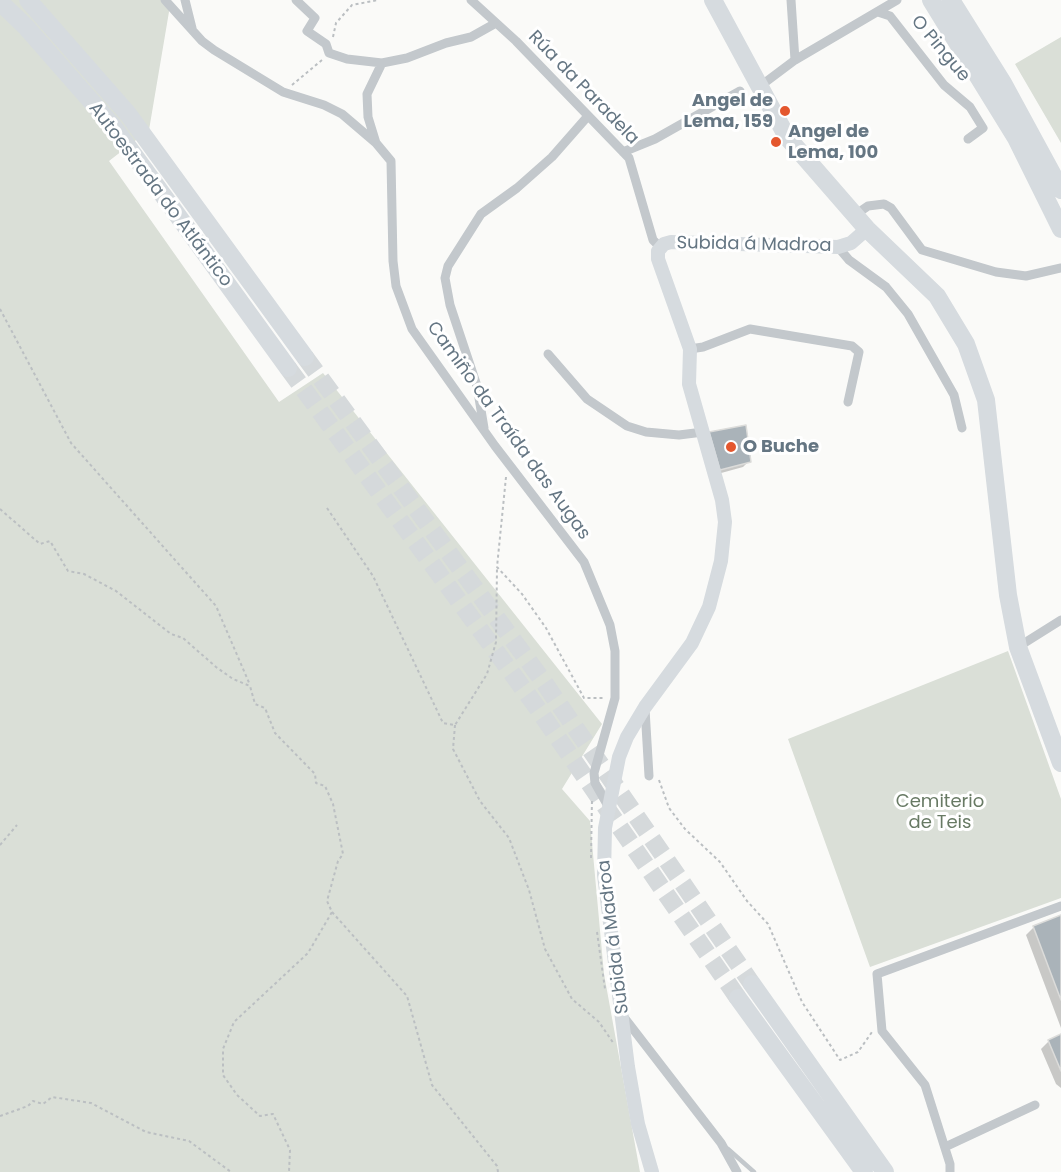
<!DOCTYPE html>
<meta charset="utf-8">
<style>
body{margin:0}
canvas{display:block;background:#fafaf8}
</style>
<canvas width="1061" height="1172"></canvas>
<script>
const context = document.querySelector('canvas').getContext('2d');
context.lineJoin = 'round';
function fillPath(path, color) { context.fillStyle = color; context.fill(path, 'evenodd'); }
const shape = rows => new Path2D(rows.map(r => 'M' + r).join(''));
function stroke(path, color, width, dash) { context.strokeStyle = color; context.lineWidth = width; context.lineCap = dash ? 'butt' : 'round'; context.setLineDash(dash || []); context.stroke(path); }
function label(font, color, halo, rows, align = 'center') {
  context.font = font + ' Poppins,sans-serif'; context.lineWidth = 6; context.setLineDash([]); context.textBaseline = 'middle'; context.strokeStyle = halo; context.fillStyle = color; for (const [text, x, y, turn = 0] of rows) {
    context.save(); context.translate(x, y); context.rotate((+turn || 0) * Math.PI / 180); context.textAlign = isNaN(turn) ? turn : align; if (halo) context.strokeText(text, 0, 0); context.fillText(text, 0, 0); context.restore();
  }
}
fillPath(shape([
 [0,0,171,0,149,130,109,161,279,402,323,373,602,724,562,789,590,821,604,974,640,1172,0,1172],
 [1061,37,1061,143,1015,64],
 [1008,651,1061,799,1061,898,870,967,788,739]
]), '#dadfd7');
fillPath(shape([
 [704,439,749,461,743,467,714,475],
 [1061,917,1061,1028,1026,935,1034,927],
 [1061,1036,1061,1088,1056,1084,1041,1049,1049,1041]
]), '#0003');
const building = shape([
 [746,425,751,462,720,470,709,432,746,425],
 [1061,915,1061,1000,1033,926,1061,915],
 [1061,1034,1061,1071,1048,1040,1061,1034]
]);
fillPath(building, '#aab3b9');
stroke(building, '#dcdcda', 1.5);
stroke(shape([
 [305,357,543,681,752,984],
 [288,368,533,702,738,998]
]), '#d5d9db', 18, [18, 9]);
stroke(shape([
 [333,37,336,23,352,5,378,0],
 [292,85,322,60],
 [0,309,71,443,216,606,250,685],
 [506,477,497,567,522,594,546,628,584,698,605,698],
 [327,508,373,576,443,723,455,725,487,674,496,642,497,567],
 [0,509,40,544,50,541,68,571,84,574,116,591,171,634,183,638,216,667,233,679,250,686,255,704,265,708,275,733,315,774,316,783,325,786,333,804,343,854,338,861,327,901,332,912,308,953,234,1022,223,1049,223,1075,237,1095,260,1116,273,1114,290,1150,289,1172],
 [455,725,453,749,480,801,509,838,529,890,545,949,572,999,599,1022,614,1044],
 [659,780,669,808,685,829,720,862,747,901,768,924,802,1002,840,1060,858,1052,872,1032],
 [0,845,17,825],
 [591,858,592,798],
 [332,912,407,996,432,1085,497,1166,498,1172],
 [597,932,605,989],
 [0,1116,28,1106,33,1101,43,1104,52,1097,91,1103,146,1132,189,1141,231,1172]
]), '#bbbfc2', 2, [3, 3]);
stroke(shape([
 [728,1149,754,1172]
]), '#c3c8cc', 4.5);
stroke(shape([
 [165,0,202,41,214,50,283,92,324,105,342,114,376,143,391,161,393,261,396,286,412,329,495,446,584,562,610,625,615,651,615,698,594,773,595,783,608,806],
 [185,0,192,28],
 [296,0,315,18,307,31,326,44,329,53,347,59,382,63,407,58,446,43,471,37,496,23],
 [471,0,516,41,629,158,653,240,660,247],
 [791,0,795,60],
 [878,12,890,16,944,85,970,107,983,128,968,139],
 [759,87,795,60,897,0],
 [376,143,368,117,367,94,382,63],
 [623,152,655,139,740,91],
 [855,215,868,206,884,204,891,208,922,250,996,272,1026,276,1061,268],
 [838,247,849,260,886,287,908,314,954,395,962,428],
 [690,349,703,347,750,329,852,346,859,352,848,402],
 [548,354,587,399,627,426,646,432,679,435,703,432],
 [484,428,477,386,450,305,445,278,448,266,481,214,517,188,552,157,588,116],
 [1018,647,1061,620],
 [645,709,649,776],
 [623,1016,721,1143,737,1172],
 [945,1147,1035,1105],
 [950,1172,950,1164,925,1085,882,1031,877,974,1061,906]
]), '#c3c8cc', 9);
stroke(shape([
 [652,1172,638,1124,628,1067,604,875,605,828,619,757,627,737,645,707,692,643,709,607,721,561,725,522,722,500,689,384,690,349,658,259,658,251,664,244,671,242,838,247,851,243,867,229]
]), '#d6dbdf', 14);
stroke(shape([
 [28,0,128,114,305,357],
 [713,0,787,137,867,229,937,296,966,344,986,400,1008,595,1018,647,1061,763],
 [931,0,1016,138,1061,229],
 [951,0,1003,83,1061,190],
 [0,2,26,27,113,126,288,368],
 [752,984,885,1172],
 [738,998,864,1172]
]), '#d6dbdf', 18);
for (const [x, y, r, color] of [
 [785,111,6,"#e4572e"],
 [776,142,6,"#e4572e"],
 [731,447,6,"#e4572e"]
]) { const dot = new Path2D(); dot.arc(x, y, r, 0, 2 * Math.PI); context.fillStyle = color; context.fill(dot); stroke(dot, '#fff', 2); }
label('18px', '#657683', '#fff', [
 ["O Pingue",940,49,50],
 ["Rúa da Paradela",583,88,46],
 ["Autoestrada do Atlántico",160,195,53],
 ["Subida á Madroa",754,245,1],
 ["Camiño da Traída das Augas",508,431,54],
 ["Subida á Madroa",614,937,-97]
]);
label('bold 18px', '#657683', '#fff', [
 ["Angel de",773,101,"right"],
 ["Lema, 159",773,122,"right"],
 ["Angel de",788,132],
 ["Lema, 100",788,153],
 ["O Buche",743,447]
], 'left');
label('18px', '#687a64', '#fff', [
 ["Cemiterio",940,802],
 ["de Teis",940,823]
]);
</script>
